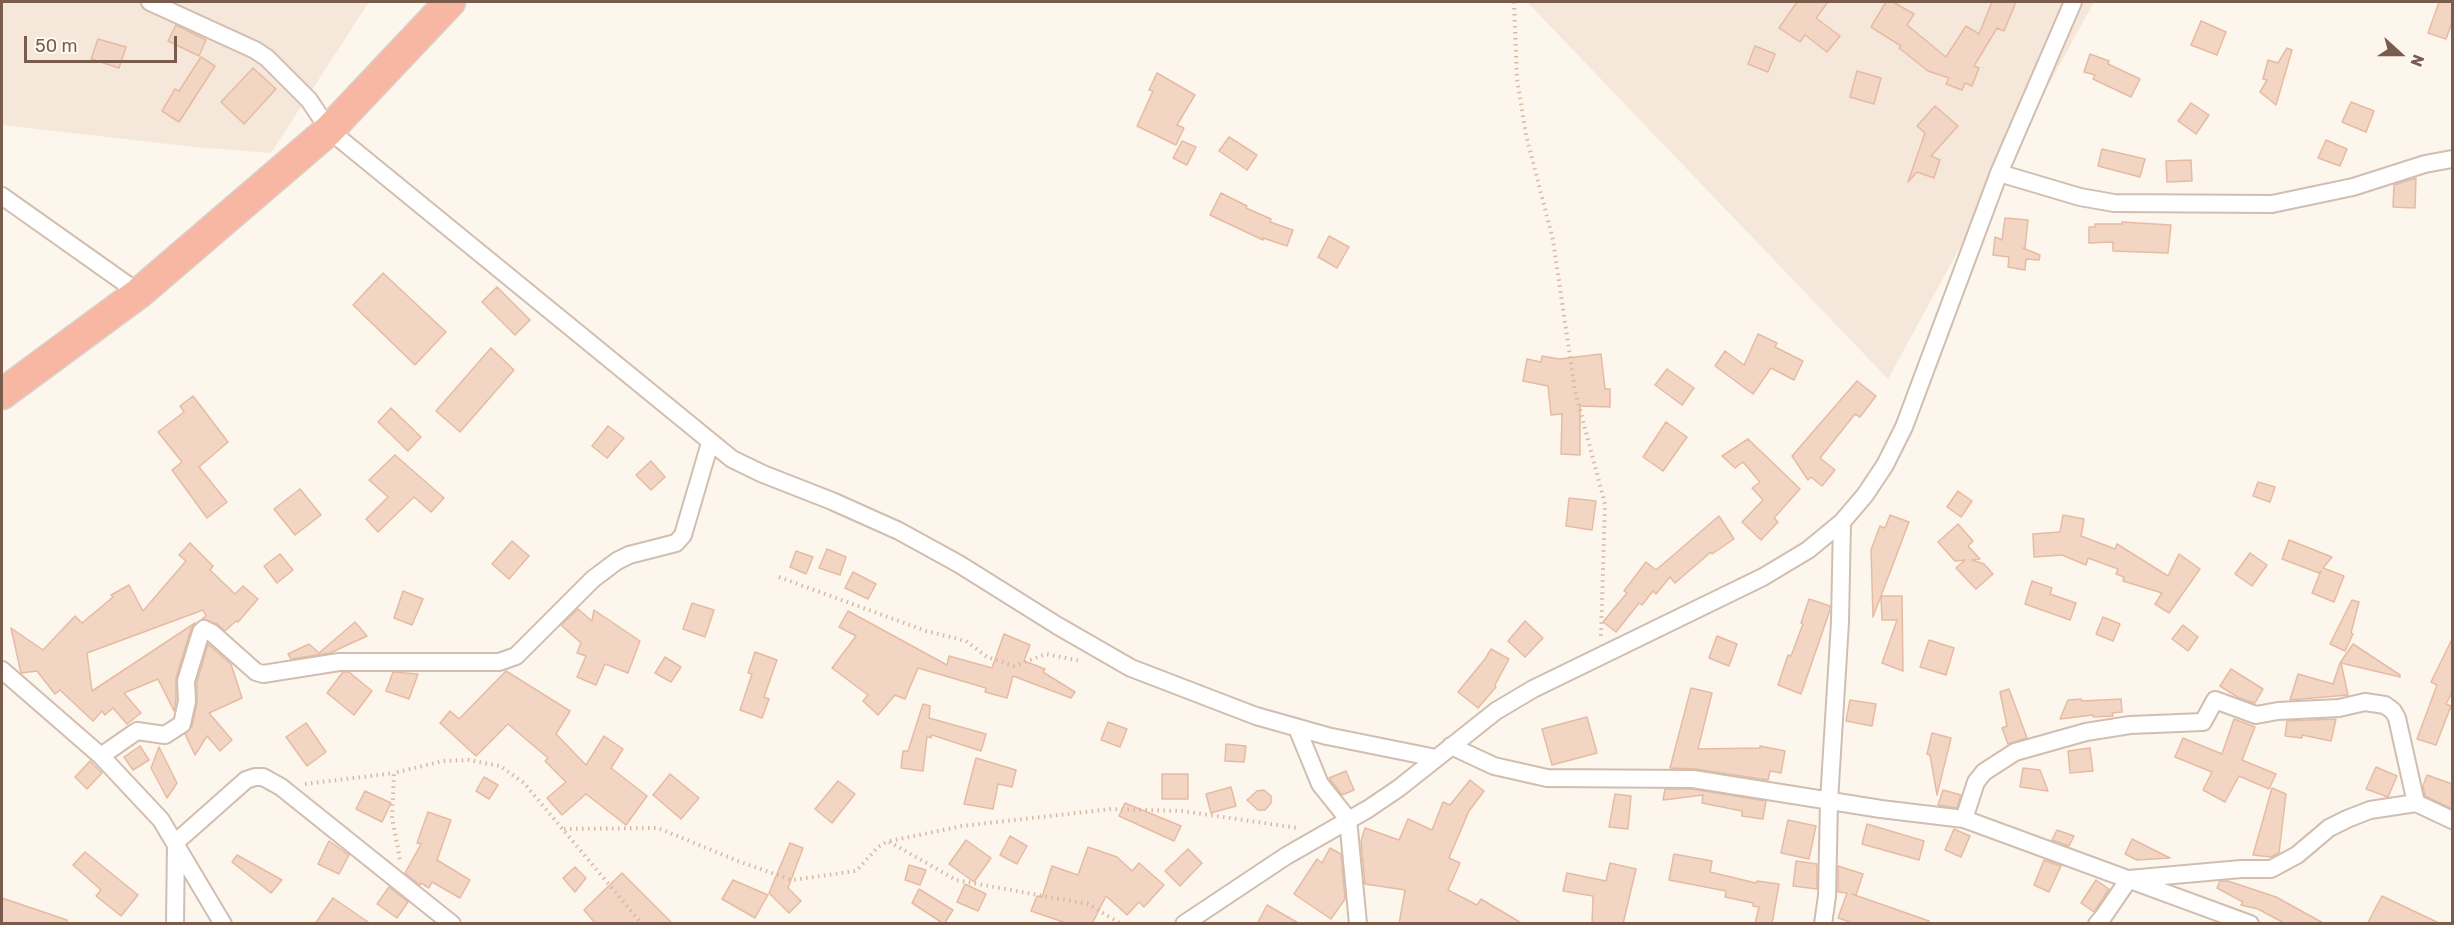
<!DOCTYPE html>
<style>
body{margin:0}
#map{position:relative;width:2454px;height:925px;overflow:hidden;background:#fdf6ec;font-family:Rubik,sans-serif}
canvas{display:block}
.frame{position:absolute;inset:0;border:3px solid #7a5c4d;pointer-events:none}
.north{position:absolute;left:2370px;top:24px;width:60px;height:60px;-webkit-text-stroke:4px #fffaf3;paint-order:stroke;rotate:111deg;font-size:16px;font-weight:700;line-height:24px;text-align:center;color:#7a5c4d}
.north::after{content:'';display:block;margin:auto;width:21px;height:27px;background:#7a5c4d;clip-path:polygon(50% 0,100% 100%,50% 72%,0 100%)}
.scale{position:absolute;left:24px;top:36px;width:153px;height:27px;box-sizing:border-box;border:3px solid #7a5c4d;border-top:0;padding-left:8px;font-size:18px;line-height:21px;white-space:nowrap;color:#7a5c4d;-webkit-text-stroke:4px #fffaf3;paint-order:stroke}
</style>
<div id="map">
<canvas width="2454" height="925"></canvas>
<div class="frame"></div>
<div class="north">N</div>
<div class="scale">50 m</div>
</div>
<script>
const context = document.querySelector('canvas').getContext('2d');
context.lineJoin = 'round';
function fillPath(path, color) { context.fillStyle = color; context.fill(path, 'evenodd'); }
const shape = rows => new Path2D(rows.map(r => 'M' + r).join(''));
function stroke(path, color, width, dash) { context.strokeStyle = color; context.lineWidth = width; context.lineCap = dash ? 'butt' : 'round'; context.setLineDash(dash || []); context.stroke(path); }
fillPath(shape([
 [2,2,369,2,271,153,195,147,2,125],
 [1527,2,2094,2,1888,379]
]), '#f5e8da');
const building = shape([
 [1797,2,1828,2,1816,18,1840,36,1827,52,1805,35,1800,42,1779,28,1797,2],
 [1886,2,1893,2,1914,14,1907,25,1946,57,1966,26,1979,34,1992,2,2016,2,2004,31,1997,28,1974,66,1979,68,1972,86,1965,83,1962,90,1946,84,1949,78,1928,71,1899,48,1901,46,1871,27,1886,2],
 [2439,2,2452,2,2452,22,2446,39,2428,33,2439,2],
 [2201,21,2226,32,2217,55,2191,45,2201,21],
 [176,25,206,40,199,56,168,41,176,25],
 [98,39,126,47,119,68,91,59,98,39],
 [1755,46,1775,54,1768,72,1748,64,1755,46],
 [2287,48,2292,50,2276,105,2260,92,2267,80,2263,79,2268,60,2278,63,2287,48],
 [2090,54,2109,61,2108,64,2140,79,2131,97,2093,79,2095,75,2084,72,2090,54],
 [201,57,215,66,179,122,162,111,175,89,179,91,201,57],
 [253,68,276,89,244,124,221,102,253,68],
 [1857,71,1881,78,1874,104,1850,97,1857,71],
 [1157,73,1195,95,1177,125,1184,128,1176,145,1137,126,1153,91,1149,90,1157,73],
 [2351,102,2374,111,2366,132,2342,122,2351,102],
 [2191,103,2209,115,2196,134,2178,121,2191,103],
 [1935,106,1958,126,1931,156,1940,160,1934,178,1917,172,1908,182,1925,133,1917,126,1935,106],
 [1229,137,1257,155,1247,170,1219,151,1229,137],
 [2326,140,2347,149,2340,166,2318,158,2326,140],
 [1182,141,1196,147,1187,165,1173,158,1182,141],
 [2102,149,2145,159,2140,177,2098,166,2102,149],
 [2191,160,2192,181,2167,182,2166,161,2191,160],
 [2416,178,2415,208,2393,207,2394,185,2416,178],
 [1221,193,1247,206,1246,208,1271,219,1270,222,1293,230,1287,246,1263,238,1263,240,1210,215,1221,193],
 [2005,218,2028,220,2025,248,2023,248,2040,255,2039,260,2026,259,2025,270,2008,267,2009,257,1993,255,1995,237,2002,240,2005,218],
 [2122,222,2171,225,2168,253,2113,251,2113,242,2089,243,2089,227,2095,227,2095,224,2122,224,2122,222],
 [1329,236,1349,247,1337,268,1318,257,1329,236],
 [383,273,446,332,415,365,353,305,383,273],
 [497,287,530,320,515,335,482,302,497,287],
 [1758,334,1777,343,1775,347,1803,361,1794,380,1771,368,1753,394,1715,366,1725,351,1744,365,1758,334],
 [491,348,514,370,460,432,436,411,491,348],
 [1601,354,1605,389,1610,389,1610,407,1580,406,1580,455,1561,454,1562,414,1551,415,1548,386,1523,381,1527,359,1541,362,1542,356,1559,359,1601,354],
 [1667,369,1694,388,1682,405,1655,385,1667,369],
 [1857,381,1876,396,1860,417,1855,414,1820,458,1835,470,1822,486,1811,477,1808,480,1792,456,1857,381],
 [193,396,228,442,199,467,227,502,207,518,172,470,182,462,158,432,184,412,180,406,193,396],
 [391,408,421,437,408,451,378,422,391,408],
 [1666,422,1687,437,1663,471,1643,457,1666,422],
 [608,426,624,438,607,458,592,446,608,426],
 [1748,439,1800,489,1774,518,1778,522,1761,540,1742,522,1763,500,1752,488,1760,482,1743,462,1735,468,1722,456,1748,439],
 [395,455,444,498,431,512,414,497,378,532,366,519,388,497,369,480,395,455],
 [651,461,665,477,651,490,636,475,651,461],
 [2258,482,2275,487,2270,502,2253,496,2258,482],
 [300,489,321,515,295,535,274,509,300,489],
 [1958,491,1972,501,1961,517,1947,507,1958,491],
 [1569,498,1596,501,1592,530,1566,526,1569,498],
 [1890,515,1909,522,1873,617,1871,550,1880,526,1885,528,1890,515],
 [2063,515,2084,519,2081,536,2115,549,2117,544,2168,576,2179,554,2200,569,2169,613,2155,604,2162,593,2123,581,2124,577,2116,574,2118,569,2088,558,2086,565,2062,555,2034,557,2033,534,2060,532,2063,515],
 [1719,516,1734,539,1712,554,1711,552,1675,583,1670,577,1656,594,1653,591,1642,605,1639,603,1616,632,1603,622,1627,593,1624,591,1646,562,1656,570,1719,516],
 [1958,524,1973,541,1968,546,1980,559,1972,560,1984,564,1993,574,1976,589,1956,568,1965,560,1955,561,1938,542,1958,524],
 [2289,540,2332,557,2323,568,2344,576,2334,602,2312,593,2321,571,2319,573,2282,559,2289,540],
 [512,541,529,556,509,579,492,564,512,541],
 [190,543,213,566,210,570,235,594,243,586,258,599,238,622,236,621,225,631,217,624,202,619,206,616,203,610,87,653,92,691,195,623,191,629,176,678,176,700,174,711,158,679,124,693,141,713,127,724,113,708,105,715,102,711,93,721,60,690,55,694,37,671,21,673,11,628,43,650,75,616,82,623,113,597,111,595,129,585,143,611,186,561,179,555,190,543],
 [827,549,846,557,840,575,819,568,827,549],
 [796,551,813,557,806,574,790,567,796,551],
 [2250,553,2267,565,2252,586,2235,574,2250,553],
 [280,554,293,570,277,583,264,566,280,554],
 [853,572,876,584,868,599,845,588,853,572],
 [2032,581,2052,588,2050,594,2076,603,2070,620,2025,604,2032,581],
 [403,591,423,599,412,625,394,618,403,591],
 [1881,596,1902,596,1903,671,1882,663,1897,620,1882,620,1881,596],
 [1809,599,1830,606,1830,610,1801,694,1778,685,1788,655,1791,656,1803,624,1801,623,1809,599],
 [2352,600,2359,602,2351,633,2353,634,2345,651,2330,644,2352,600],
 [692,603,714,610,705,637,683,629,692,603],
 [578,609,592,621,594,610,640,641,628,673,605,664,596,685,577,677,586,656,577,653,581,643,561,625,578,609],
 [848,611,947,665,949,656,992,668,1004,634,1030,645,1024,661,1045,669,1043,672,1075,692,1071,698,1013,676,1007,698,985,692,986,688,918,668,905,699,895,695,878,715,863,701,868,695,832,668,856,636,839,627,848,611],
 [2103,617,2120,624,2113,641,2096,634,2103,617],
 [1525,621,1543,638,1525,657,1508,641,1525,621],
 [355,622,367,636,330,653,291,659,288,654,309,644,319,653,355,622],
 [2183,625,2198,637,2188,651,2172,639,2183,625],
 [1717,636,1737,644,1729,666,1709,658,1717,636],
 [2452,639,2452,693,2446,704,2451,706,2436,745,2417,739,2437,685,2431,682,2452,639],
 [1929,640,1954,648,1946,675,1920,667,1929,640],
 [208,644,231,664,242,698,209,713,232,740,220,751,207,736,195,755,185,734,192,726,197,703,197,682,208,644],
 [2353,644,2400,675,2400,677,2341,663,2348,695,2290,700,2298,674,2333,684,2340,663,2353,644],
 [1491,649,1509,659,1495,685,1496,687,1478,708,1458,692,1485,659,1491,649],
 [755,652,777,660,764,697,769,699,762,718,740,710,752,674,748,673,755,652],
 [665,657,681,667,671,682,655,673,665,657],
 [2231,669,2263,689,2255,703,2239,698,2220,686,2231,669],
 [506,671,570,711,556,734,586,765,604,736,623,749,611,768,647,796,626,825,586,794,562,815,547,798,566,782,545,761,548,758,508,724,476,756,440,723,450,711,459,719,506,671],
 [343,672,349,672,372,691,354,715,327,693,343,672],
 [393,672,418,674,409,699,386,691,393,672],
 [1691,688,1712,693,1698,749,1760,748,1760,746,1785,751,1781,773,1770,771,1768,780,1695,769,1670,768,1691,688],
 [2009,689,2027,738,2008,744,2002,728,2007,726,2000,692,2009,689],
 [2081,699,2082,701,2121,699,2122,712,2112,713,2113,716,2093,717,2093,715,2060,719,2068,700,2081,699],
 [1850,700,1876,704,1872,726,1846,721,1850,700],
 [923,704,930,706,929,718,986,734,981,751,932,735,931,738,927,736,923,771,901,768,903,751,908,751,923,704],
 [1587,717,1597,753,1552,765,1542,729,1587,717],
 [2234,719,2255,727,2242,760,2276,774,2269,789,2239,776,2225,802,2203,790,2212,772,2175,757,2183,738,2222,754,2234,719],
 [2336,719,2331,741,2302,735,2302,738,2285,736,2287,721,2336,719],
 [1108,722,1127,729,1120,747,1101,740,1108,722],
 [306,723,326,752,307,766,286,737,306,723],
 [1932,733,1951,738,1937,795,1930,755,1927,754,1932,733],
 [1226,744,1246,746,1244,762,1225,761,1226,744],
 [140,746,149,760,133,770,124,757,140,746],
 [159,747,177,783,167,798,151,768,159,747],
 [2090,748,2093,771,2070,773,2068,751,2090,748],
 [976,758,1016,770,1012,787,998,784,993,809,964,804,976,758],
 [90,761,102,773,87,789,75,777,90,761],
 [2376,767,2397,776,2388,797,2366,789,2376,767],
 [2023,768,2040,770,2048,791,2020,787,2023,768],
 [1346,771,1354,790,1342,795,1329,778,1346,771],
 [670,774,699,798,681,819,653,795,670,774],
 [1162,774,1188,774,1188,799,1162,799,1162,774],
 [2427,775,2452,784,2452,809,2425,796,2423,786,2427,775],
 [484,777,498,785,489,799,476,791,484,777],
 [1470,780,1484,791,1469,811,1449,858,1460,863,1448,890,1477,905,1481,899,1523,924,1399,924,1405,890,1365,884,1361,841,1365,828,1399,840,1408,819,1432,830,1443,802,1450,805,1470,780],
 [838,781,855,794,832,823,815,809,838,781],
 [1231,787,1236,806,1211,813,1206,794,1231,787],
 [2272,788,2286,794,2279,853,2271,857,2253,855,2272,788],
 [1665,789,1692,789,1766,801,1763,819,1742,816,1742,811,1702,803,1703,795,1663,800,1665,789],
 [1264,790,1271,796,1271,803,1265,810,1258,810,1247,800,1257,791,1264,790],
 [1943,790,1961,795,1957,808,1938,805,1943,790],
 [365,791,391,803,382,822,356,809,365,791],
 [1615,794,1631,796,1628,829,1609,827,1615,794],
 [1125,803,1181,826,1174,841,1119,816,1125,803],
 [428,812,451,820,437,860,470,880,460,898,432,882,429,888,421,883,420,885,405,873,421,844,417,843,428,812],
 [1788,820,1816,826,1809,859,1781,853,1788,820],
 [1867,824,1924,841,1919,860,1862,844,1867,824],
 [1954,829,1970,836,1961,857,1945,850,1954,829],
 [2057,830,2074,836,2069,846,2052,840,2057,830],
 [1010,836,1027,846,1017,864,1000,855,1010,836],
 [2132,839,2170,858,2137,860,2125,854,2132,839],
 [966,840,991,858,974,882,949,864,966,840],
 [329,841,349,855,339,874,318,864,329,841],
 [790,843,803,848,788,888,801,901,789,913,769,893,790,843],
 [1088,847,1117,857,1132,871,1139,863,1164,885,1144,907,1139,902,1127,915,1106,896,1092,924,1069,924,1031,911,1037,896,1042,897,1052,866,1078,875,1088,847],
 [1330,848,1341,854,1345,899,1331,919,1294,894,1317,859,1322,863,1330,848],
 [1188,849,1202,863,1180,886,1165,871,1188,849],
 [85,852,138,895,121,916,96,896,101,890,73,865,85,852],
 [1674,854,1712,861,1710,872,1756,883,1757,881,1779,884,1772,924,1755,924,1759,907,1753,906,1753,903,1725,897,1726,891,1669,880,1674,854],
 [237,855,282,880,271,893,232,862,237,855],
 [2044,860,2061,866,2049,892,2034,885,2044,860],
 [1796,861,1817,864,1817,889,1793,886,1796,861],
 [1610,863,1636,869,1623,924,1592,924,1593,896,1563,891,1567,873,1606,881,1610,863],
 [909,865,926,870,920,885,905,880,909,865],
 [1838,866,1863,874,1856,895,1852,894,1929,921,1928,924,1856,924,1838,918,1847,893,1838,892,1838,866],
 [575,867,586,878,575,892,563,878,575,867],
 [622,873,673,924,596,924,584,910,622,873],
 [733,880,768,895,755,918,722,899,733,880],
 [2096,880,2109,889,2094,912,2081,903,2096,880],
 [2220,881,2228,881,2276,897,2325,924,2286,924,2258,909,2241,905,2243,902,2217,888,2220,881],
 [965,884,986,894,978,911,957,902,965,884],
 [389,887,408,902,397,918,377,904,389,887],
 [919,889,953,910,944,924,912,903,919,889],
 [2382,896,2441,924,2367,924,2382,896],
 [2,898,67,920,67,924,2,924,2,898],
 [333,898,371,924,315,924,333,898],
 [1267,905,1300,924,1257,924,1267,905]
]);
fillPath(building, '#f3d5c3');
stroke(building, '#e6bba3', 1.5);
const street = shape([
 [150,2,255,50,267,58,309,100,329,130,732,459,763,474,832,501,899,531,959,564,1058,626,1131,668,1256,716,1327,736,1436,758],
 [1999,173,2080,197,2114,203,2272,204,2353,187,2425,164,2452,159],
 [2,196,139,293],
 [2,670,101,756,161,820,223,924],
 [1297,728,1320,784,1348,819,1358,924],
 [1451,746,1494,766,1547,778,1693,779,1881,809,1964,819,2250,924],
 [101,756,137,731,165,735,182,724,187,701,186,681,201,632,204,629,212,633,256,672,263,674,339,662,499,662,516,656,593,579,617,561,629,555,676,543,683,535,710,443],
 [1964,819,1976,782,1984,772,2015,752,2086,732,2130,725,2203,722,2215,700,2256,715,2278,711,2339,708,2365,702,2385,705,2393,711,2397,718,2416,803,2452,820],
 [175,924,176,842,246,780,255,777,263,777,281,787,452,924],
 [1184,924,1286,856,1368,809,1399,788,1496,711,1533,689,1763,577,1808,550,1842,522,1865,495,1885,465,1904,427,1999,173,2073,2],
 [1823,924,1827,896,1829,801,1840,622,1842,522],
 [2097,924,2103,917,2129,879,2241,869,2271,869,2297,855,2329,828,2347,819,2370,810,2416,803]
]);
const highway = shape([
 [2,394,139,293,329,130,450,2]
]);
stroke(street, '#d1beb0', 20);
stroke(highway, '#dad1cd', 33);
stroke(shape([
 [1514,2,1517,79,1526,135,1553,240,1575,391,1605,504,1601,636],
 [779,577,926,631,966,641,987,657,1014,666,1046,654,1081,661],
 [305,784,394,773],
 [564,829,658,828,738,861,792,880,856,871,878,847,888,841,956,880,1088,904,1121,924],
 [890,841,962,826,1111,809,1182,811,1298,828],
 [400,859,392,818,394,773,443,761,469,760,500,766,524,783,642,924]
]), '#d9b8a5', 4, [1.5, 4.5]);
stroke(street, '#fff', 16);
stroke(highway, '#f7b7a3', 30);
</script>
